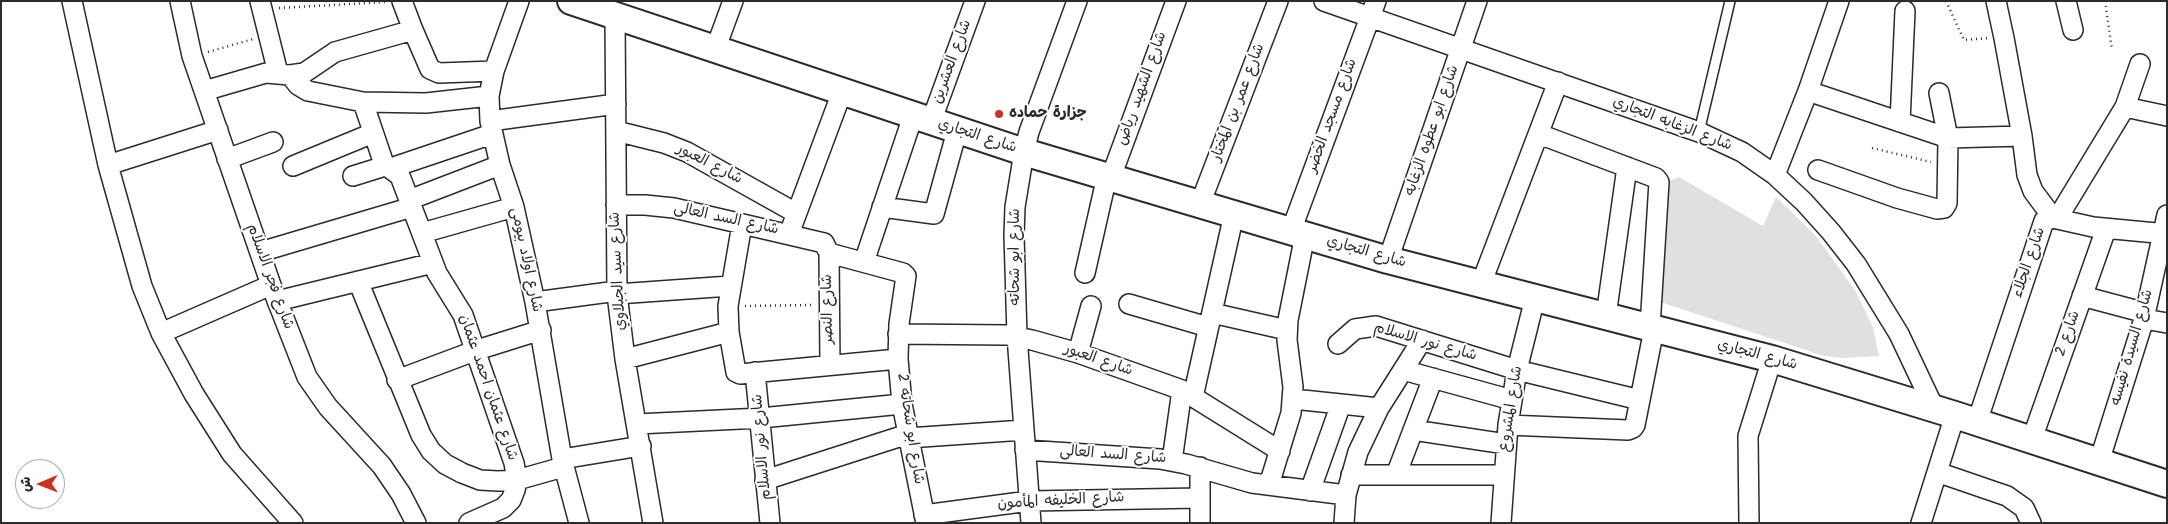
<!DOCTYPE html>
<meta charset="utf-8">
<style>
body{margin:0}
#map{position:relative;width:2168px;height:524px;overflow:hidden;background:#fff;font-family:Kalam,"Playpen Sans Arabic",sans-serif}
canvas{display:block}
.frame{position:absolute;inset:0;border:2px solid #2b2b2b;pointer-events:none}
.north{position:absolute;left:15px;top:459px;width:50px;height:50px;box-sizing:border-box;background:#fff;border:1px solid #aaa;border-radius:50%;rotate:269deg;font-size:14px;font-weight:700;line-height:20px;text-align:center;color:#2b2b2b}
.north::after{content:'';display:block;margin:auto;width:18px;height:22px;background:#c8321e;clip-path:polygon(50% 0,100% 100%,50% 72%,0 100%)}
</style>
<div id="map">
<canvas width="2168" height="524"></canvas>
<div class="frame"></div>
<div class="north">ش</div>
</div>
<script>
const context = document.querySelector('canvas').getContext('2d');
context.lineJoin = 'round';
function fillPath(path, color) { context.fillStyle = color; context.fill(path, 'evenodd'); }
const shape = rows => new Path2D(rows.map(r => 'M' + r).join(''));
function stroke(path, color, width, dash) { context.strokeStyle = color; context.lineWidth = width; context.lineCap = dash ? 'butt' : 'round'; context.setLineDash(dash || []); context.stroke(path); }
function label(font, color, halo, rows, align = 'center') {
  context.font = font + ' Kalam,"Playpen Sans Arabic",sans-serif'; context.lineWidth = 4; context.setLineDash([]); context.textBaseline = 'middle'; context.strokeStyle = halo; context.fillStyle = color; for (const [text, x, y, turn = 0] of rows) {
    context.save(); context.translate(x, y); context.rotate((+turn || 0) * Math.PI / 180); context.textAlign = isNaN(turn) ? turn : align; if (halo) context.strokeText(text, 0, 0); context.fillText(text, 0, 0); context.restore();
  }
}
fillPath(shape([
 [1679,177,1763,226,1776,197,1815,235,1855,290,1873,327,1879,356,1842,358,1824,356,1660,302,1669,181]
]), '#e0e0e0');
const lane = shape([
 [1699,132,1730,1]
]);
const street = shape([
 [72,1,108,165,142,286,161,333,194,394,232,454,293,523],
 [180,1,192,56,271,285,307,377,328,407,382,466,401,494,416,523],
 [260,1,278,73],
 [402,1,413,30,430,69,439,73,494,71],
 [519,1,494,71,489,96,490,121,500,165,514,207,535,302,562,459,579,523],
 [1324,1,1699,132,1742,152,1775,175,1804,202,1831,232,1856,264,1899,334,1934,408],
 [1996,1,2004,38,2022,136,2027,175,2033,191,2053,218],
 [2066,1,2073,30],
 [615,17,617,294,625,359,653,523],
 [715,50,733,1],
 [290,75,298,85,308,91,363,102,426,103,489,96],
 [204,91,266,73,290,75,304,73,335,52,413,30],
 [1808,91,1948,138,2022,136],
 [363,102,384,164,400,176,437,273,463,315,514,463,517,480,515,490,511,500,503,508,469,523],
 [2125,107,2167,116],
 [490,121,616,104],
 [931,122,975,1],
 [1900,122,1905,11],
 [616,131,664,143,687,152,796,213],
 [1539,134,1656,178,1659,182,1650,327],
 [227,159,273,142],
 [108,165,218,130],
 [293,166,373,133],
 [391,168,492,134],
 [1818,170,1897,198,1937,209,1944,208,1947,203,1948,138,1939,93],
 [1775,175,1808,91,1839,1],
 [353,176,385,166],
 [1111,177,1176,1],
 [409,200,500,165],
 [1200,204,1278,1],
 [616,205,645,205,674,208,824,243,829,253,830,364],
 [882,207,934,214,957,131],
 [2057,219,2125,107,2140,64],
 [742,224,728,306,729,332,736,372,740,374,898,359],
 [792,226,842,92],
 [1291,231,1376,1],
 [422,233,514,207],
 [260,252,412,207],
 [829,253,903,273,906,276,899,324,898,359,902,404,926,523],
 [1388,260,1477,1],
 [864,262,913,116],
 [1085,273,1107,176],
 [358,281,421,435,431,451,445,464,462,473,480,480,498,481,517,480,563,467],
 [1481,284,1558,82],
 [617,294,730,286],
 [2082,296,2146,313],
 [277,301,433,263],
 [535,302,617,291],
 [1129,304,1208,327],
 [1212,313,1287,330],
 [1606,316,1627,167],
 [2144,319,2167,323],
 [161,333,271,285],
 [898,334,1007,335,1032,340,1078,353,1182,390,1280,451],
 [1338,344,1355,329,1376,326,1517,370,1640,400],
 [1078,353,1091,306],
 [625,359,729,332],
 [1403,370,1512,400],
 [755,372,770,523],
 [397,380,477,350,541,330],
 [1193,397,1234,214],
 [1293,399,1379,408],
 [1977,422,2044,221,2053,218,2093,227,2167,234],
 [637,424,761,418,902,404],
 [1508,425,1628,430,1633,428,1635,425,1654,329],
 [1413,430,1506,444],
 [908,438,1024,430],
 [2032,439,2106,229],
 [1025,450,1160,459,1186,464,1252,483,1346,495],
 [562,459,641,446],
 [1172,461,1182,390],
 [2099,462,2144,319,2167,215],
 [1200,467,1200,523],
 [1937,472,2007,496,2024,508,2031,523],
 [1351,475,1503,475],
 [1396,475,1433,378],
 [765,480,908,434],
 [1269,485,1291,413,1293,387,1287,340,1288,320,1305,235],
 [1310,491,1341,404],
 [924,515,1029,501,1200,498],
 [1031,523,1017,336,1014,235,1015,207,1024,152,1029,132,1077,1],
 [1344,523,1346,495,1358,452,1379,408,1422,340],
 [1501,523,1508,425,1517,370,1535,298],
 [1749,523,1748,436,1772,359],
 [1921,523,1955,415]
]);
const secondary = shape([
 [571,1,1024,152,1388,260,1772,359,1955,415,2167,484]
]);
stroke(lane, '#2b2b2b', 12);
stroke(street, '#2b2b2b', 22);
stroke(secondary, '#2b2b2b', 30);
stroke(shape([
 [1946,1,1964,40,1988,38],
 [2105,1,2112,50],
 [279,8,386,2],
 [208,52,253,39],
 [1872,148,1931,162],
 [745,306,812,305]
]), '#2b2b2b', 2.5, [1, 4]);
stroke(lane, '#fff', 9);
stroke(street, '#fff', 19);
stroke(secondary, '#fff', 26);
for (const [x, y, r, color] of [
 [999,114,5,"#c8321e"]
]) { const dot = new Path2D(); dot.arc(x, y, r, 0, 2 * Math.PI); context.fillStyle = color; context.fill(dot); stroke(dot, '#fff', 2); }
label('15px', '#2b2b2b', '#fff', [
 ["شارع العشرين",953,62,-70],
 ["شارع الشهيد رياض",1143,89,-70],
 ["شارع عمر بن المختار",1239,103,-69],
 ["شارع مسجد الخضر",1333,116,-70],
 ["شارع الزغابه التجاري",1672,125,21],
 ["شارع ابو عطوه الزغابه",1433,131,-71],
 ["شارع التجاري",977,137,18],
 ["شارع العبور",709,165,27],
 ["شارع السد العالى",726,220,12],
 ["شارع التجاري",1366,253,16],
 ["شارع ابو شحاته",1016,257,-90],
 ["شارع اولاد بيومى",525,260,78],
 ["شارع الجلاء",2030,263,-71],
 ["شارع سيد الجبلاوي",619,271,-93],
 ["شارع فجر الاسلام",269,277,70],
 ["شارع النصر",829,309,-91],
 ["شارع 2",2069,334,-71],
 ["شارع نور الاسلام",1425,343,16],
 ["شارع السيدة نفيسه",2133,348,-74],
 ["شارع التجاري",1757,356,15],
 ["شارع العبور",1098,361,19],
 ["شارع عثمان احمد عثمان",487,388,71],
 ["شارع المشروع",1512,409,-81],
 ["شارع ابو شحاته 2",909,429,81],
 ["شارع نور الاسلام",763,447,-95],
 ["شارع السد العالى",1113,456,4],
 ["شارع الخليفه المأمون",1061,502,-3]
]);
label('bold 15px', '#2b2b2b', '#fff', [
 ["جزارة حماده",1009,114]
], 'left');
</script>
